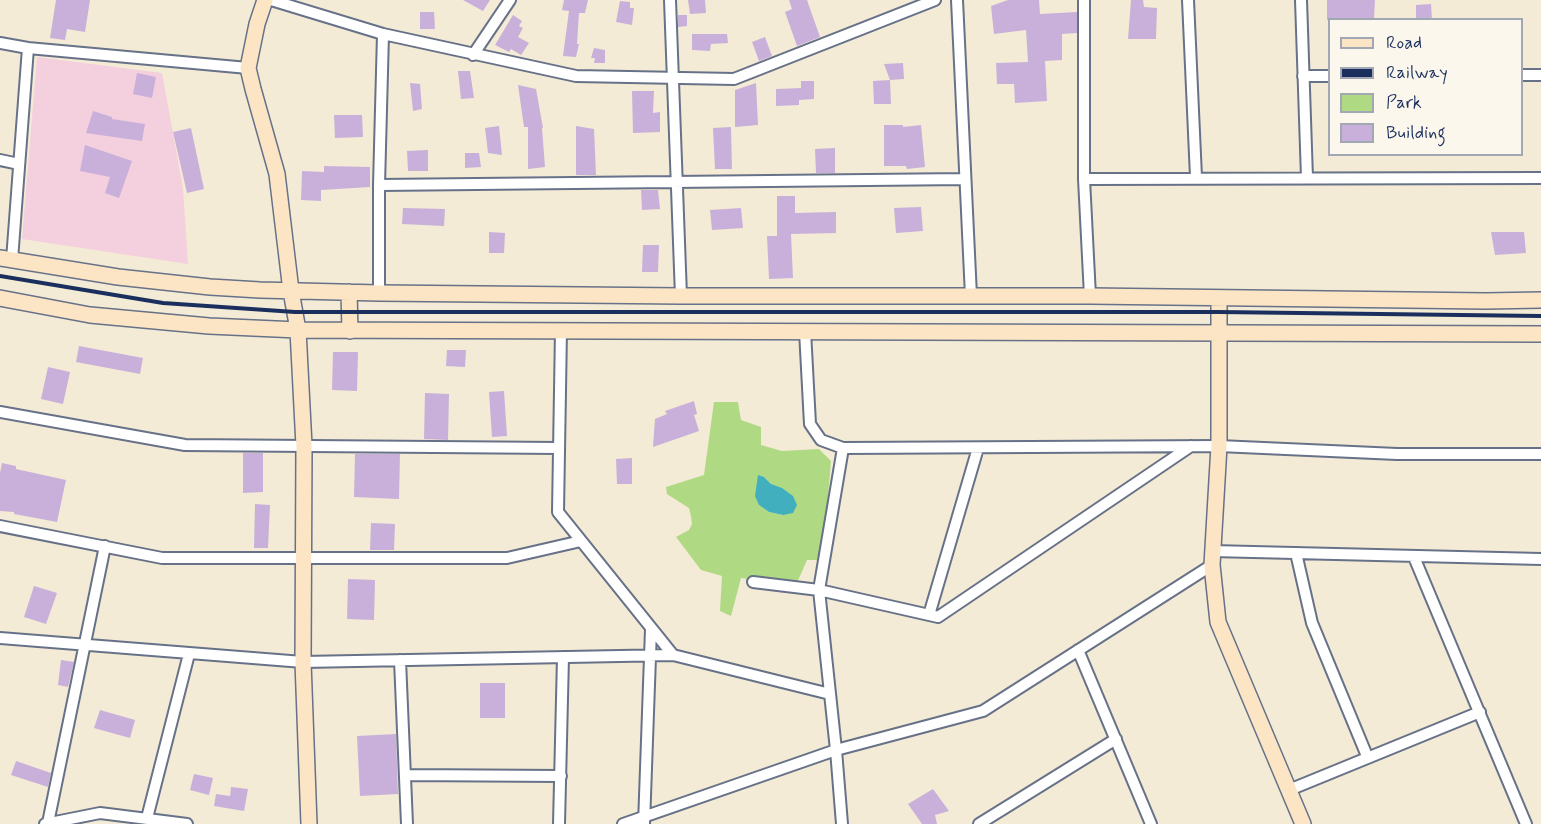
<!DOCTYPE html>
<style>
body{margin:0}
#map{position:relative;width:1541px;height:824px;overflow:hidden;background:#f3ebd5;font-family:Mynerve,sans-serif}
canvas{display:block}
.legend{position:absolute;left:1328px;top:18px;width:195px;height:138px;box-sizing:border-box;background:#fbf7ec;border:2px solid #a1a7b3;margin:0;padding:8px 10px;list-style:none;font-size:18px;color:#1b2f5e}
.legend li{display:flex;align-items:center;gap:12px;height:30px}
.legend b{width:30px;border:2px solid #a1a7b3}
</style>
<div id="map">
<canvas width="1541" height="824"></canvas>
<ul class="legend">
<li><b style="height:8px;background:#fce5c4"></b>Road</li>
<li><b style="height:8px;background:#1b2f5e"></b>Railway</li>
<li><b style="height:16px;background:#b0d984"></b>Park</li>
<li><b style="height:16px;background:#c9b0da"></b>Building</li>
</ul>
</div>
<script>
const context = document.querySelector('canvas').getContext('2d');
context.lineJoin = 'round';
function fillPath(path, color) { context.fillStyle = color; context.fill(path, 'evenodd'); }
const shape = rows => new Path2D(rows.map(r => 'M' + r).join(''));
function stroke(path, color, width, dash) { context.strokeStyle = color; context.lineWidth = width; context.lineCap = dash ? 'butt' : 'round'; context.setLineDash(dash || []); context.stroke(path); }
fillPath(shape([
 [37,57,162,73,183,188,188,264,22,239]
]), '#f4cfde');
fillPath(shape([
 [714,402,738,402,741,420,761,427,761,445,782,451,819,449,831,461,825,531,818,560,807,560,796,585,741,578,731,616,720,611,722,576,701,570,676,537,689,530,692,524,691,516,689,508,667,494,666,487,704,475],
 [758,476,764,477,771,484,783,515,769,512,759,505]
]), '#b0d984');
fillPath(shape([
 [758,475,764,477,771,484,782,488,793,496,797,505,793,513,783,515,769,512,759,505,755,496]
]), '#41afbe');
fillPath(shape([
 [56,0,90,0,85,32,67,29,65,40,50,38],
 [463,0,490,0,483,11],
 [564,0,588,0,585,13,579,13,577,44,579,44,576,57,563,56,569,11,562,10],
 [688,0,705,0,706,13,690,14],
 [789,0,807,0,820,37,797,46,785,12,792,9],
 [1008,0,1039,0,1040,14,1077,12,1077,33,1062,34,1062,60,1045,61,1047,101,1015,103,1014,84,997,84,996,63,1028,62,1026,30,994,34,991,6],
 [1131,0,1143,0,1144,7,1157,8,1156,39,1128,39],
 [1327,0,1375,0,1374,18,1327,20],
 [620,1,630,2,630,8,634,8,632,25,616,22],
 [1431,4,1432,20,1416,20,1416,5],
 [420,12,434,12,435,29,420,29],
 [513,15,522,21,519,26,523,28,518,37,529,43,521,55,511,49,509,52,495,45],
 [678,15,687,15,687,26,678,27],
 [692,34,727,34,728,43,711,44,710,51,692,50],
 [765,37,772,56,759,61,752,42],
 [594,48,605,50,605,63,594,63,595,58,591,58],
 [903,63,904,79,890,80,884,64],
 [458,71,470,71,474,98,461,99],
 [137,73,156,77,152,98,133,94],
 [890,80,891,104,874,104,873,81],
 [801,81,814,81,814,99,799,100,799,105,776,106,776,89,801,88],
 [410,83,420,84,422,109,413,111],
 [756,83,758,125,735,127,735,90],
 [518,85,536,89,543,128,542,128,545,167,528,169,528,127,524,127],
 [632,91,654,91,653,113,660,112,660,132,633,133],
 [93,111,112,117,112,119,145,124,142,141,86,133],
 [334,115,362,115,363,137,335,138],
 [884,125,903,125,903,127,921,125,925,167,907,169,906,166,884,166],
 [499,126,502,155,488,153,485,128],
 [576,126,594,129,596,175,576,175],
 [731,127,732,169,715,169,713,128],
 [191,128,204,189,187,193,173,132],
 [85,145,132,161,119,198,105,193,110,177,80,171],
 [835,148,835,173,816,173,815,149],
 [428,150,428,171,408,171,407,151],
 [465,153,479,153,481,167,465,168],
 [324,166,370,167,370,187,321,190,321,201,301,200,302,171,324,172],
 [641,190,658,190,660,209,642,210],
 [777,196,795,196,795,213,836,212,836,233,791,234,793,278,769,279,767,236,777,236],
 [921,207,923,231,896,233,894,208],
 [403,208,445,209,444,226,402,224],
 [741,208,743,228,712,230,710,210],
 [489,232,505,233,504,253,489,253],
 [1491,232,1524,232,1526,253,1495,255],
 [643,245,659,245,658,272,642,272],
 [79,346,143,358,140,374,76,362],
 [447,350,466,350,465,367,446,366],
 [333,352,358,352,357,391,332,390],
 [48,367,70,372,63,404,41,399],
 [504,391,507,436,492,437,489,392],
 [425,393,449,394,448,440,424,439],
 [694,401,697,414,694,415,699,431,653,447,655,419,667,414,665,411],
 [243,453,263,453,263,492,243,493],
 [355,454,400,454,399,499,354,497],
 [632,458,632,484,617,484,616,459],
 [2,463,16,466,16,469,66,480,57,522,14,514,14,512,0,511,0,473],
 [255,504,270,505,268,548,254,548],
 [371,523,395,524,394,550,370,550],
 [348,579,375,580,374,620,347,619],
 [34,586,57,593,46,624,24,617],
 [61,660,74,662,68,687,58,685],
 [480,683,505,683,505,718,480,718],
 [100,710,135,720,130,738,94,728],
 [396,734,398,794,360,796,357,736],
 [16,761,51,773,48,787,11,775],
 [194,774,213,778,209,795,190,790],
 [231,787,248,789,244,811,214,806,216,794,230,796],
 [933,789,949,811,935,815,937,824,922,824,908,804]
]), '#c9b0da');
const street = shape([
 [271,0,383,34,576,76,734,79,935,0],
 [670,0,681,296],
 [957,0,971,296],
 [1084,0,1084,179,1090,296],
 [1188,0,1196,177],
 [1301,0,1307,178],
 [0,43,28,48,248,68],
 [473,55,510,0],
 [1522,75,1541,75],
 [1303,76,1330,76],
 [0,160,19,164],
 [1084,179,1541,178],
 [379,185,965,179],
 [12,260,28,48],
 [379,293,379,185,383,34],
 [561,330,558,512,673,655],
 [805,331,810,424,821,440,843,448,1219,446,1397,454,1541,454],
 [0,412,185,445,559,448],
 [0,526,162,558,507,558,581,541],
 [1212,551,1541,559],
 [1296,553,1312,623,1367,756],
 [1414,557,1526,824],
 [753,582,819,590,938,617,1191,446],
 [929,615,978,448],
 [0,638,303,662,673,655,830,694],
 [1078,650,1151,824],
 [400,660,407,824],
 [405,775,561,776],
 [1289,790,1480,712],
 [147,818,189,654],
 [48,823,105,546],
 [45,824,100,813,187,824],
 [559,824,563,657],
 [623,824,836,750,983,711,1212,565],
 [644,824,651,629],
 [842,824,836,750,819,590,843,448],
 [979,824,1116,739]
]);
const secondary = shape([
 [265,0,257,24,248,68,253,89,277,174,291,291,298,330,304,446,303,662,309,824],
 [0,258,118,277,210,287,260,290,379,293,681,296,1090,296,1486,301,1541,300],
 [349,292,350,331],
 [0,298,90,315,209,326,298,330,1541,334],
 [1219,298,1219,446,1212,565,1218,622,1303,824]
]);
stroke(street, '#677188', 14);
stroke(secondary, '#677188', 18);
stroke(street, '#fff', 10);
stroke(secondary, '#fce5c4', 15);
stroke(shape([
 [0,276,163,303,295,312,1219,312,1541,316]
]), '#1b2f5e', 4);
</script>
